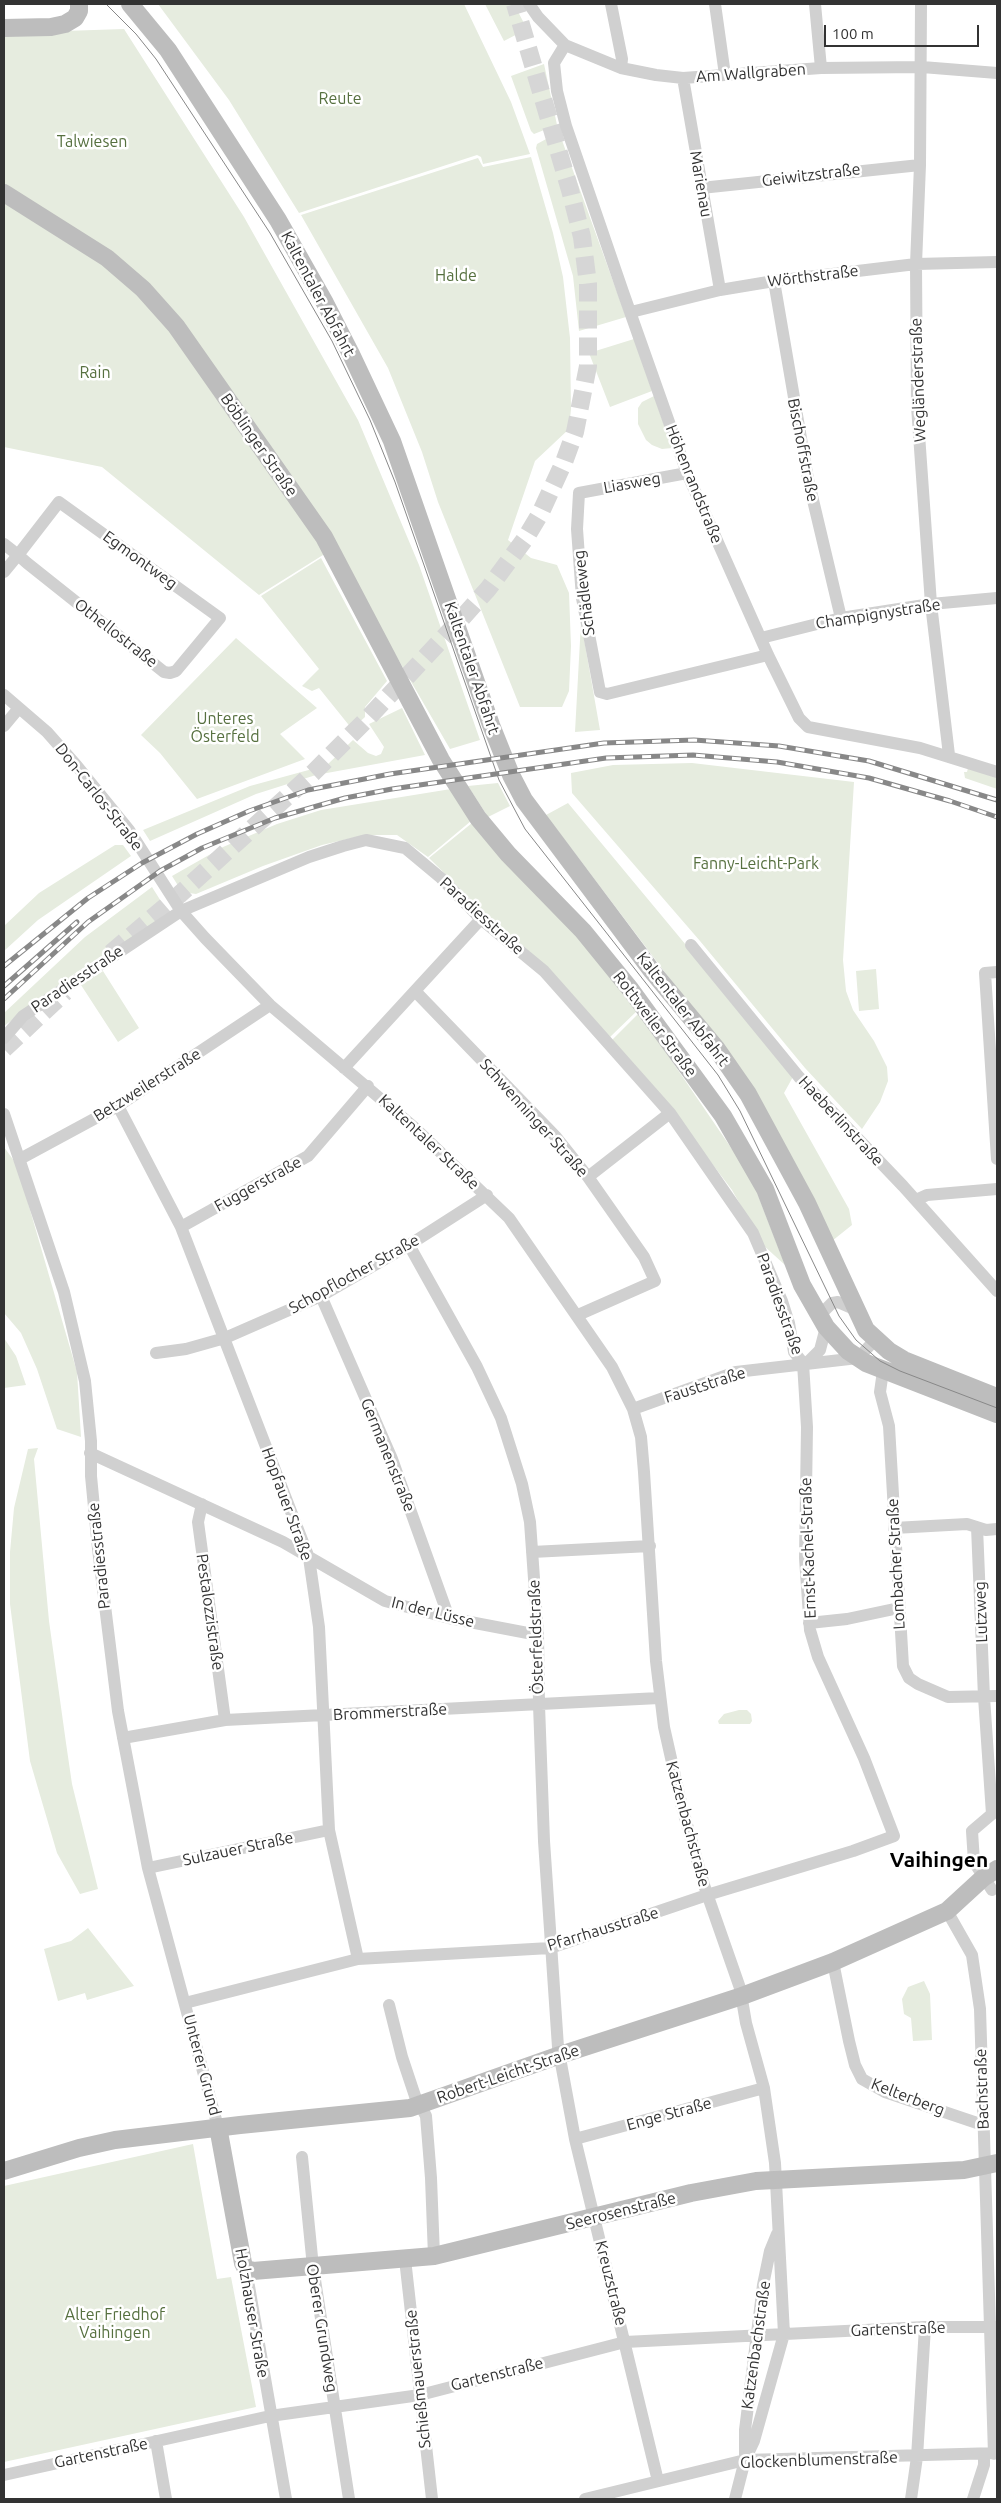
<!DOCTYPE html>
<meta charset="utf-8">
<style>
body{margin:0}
#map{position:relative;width:1001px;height:2503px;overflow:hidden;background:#fff;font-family:Ubuntu,sans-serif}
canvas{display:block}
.frame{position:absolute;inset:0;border:5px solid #333;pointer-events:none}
.scale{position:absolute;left:824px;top:25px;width:155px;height:22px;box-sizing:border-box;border:2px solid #333;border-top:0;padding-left:6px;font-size:15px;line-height:18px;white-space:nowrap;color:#333;-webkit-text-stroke:4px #fff;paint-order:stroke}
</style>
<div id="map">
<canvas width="1001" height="2503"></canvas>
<div class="frame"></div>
<div class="scale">100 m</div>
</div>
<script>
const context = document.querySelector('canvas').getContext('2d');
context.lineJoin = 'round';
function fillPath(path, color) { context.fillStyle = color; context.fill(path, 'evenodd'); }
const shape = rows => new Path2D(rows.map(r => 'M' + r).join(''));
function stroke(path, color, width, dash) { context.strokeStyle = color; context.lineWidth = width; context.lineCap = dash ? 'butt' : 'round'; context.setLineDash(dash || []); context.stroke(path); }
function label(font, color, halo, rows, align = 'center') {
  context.font = font + ' Ubuntu,sans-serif'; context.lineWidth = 5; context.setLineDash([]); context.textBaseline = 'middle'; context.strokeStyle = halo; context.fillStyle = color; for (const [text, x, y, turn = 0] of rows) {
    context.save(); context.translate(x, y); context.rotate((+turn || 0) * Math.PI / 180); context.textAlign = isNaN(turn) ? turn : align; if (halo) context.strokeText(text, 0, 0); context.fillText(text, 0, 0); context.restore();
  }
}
fillPath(shape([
 [158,4,464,4,511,102,530,154,483,164,481,157,477,155,299,213,229,100],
 [485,4,514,4,527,29,504,41],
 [124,29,244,217,358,420,419,565,480,740,450,749,380,628,331,550,259,595,102,467,4,447,4,33],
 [544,64,557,125,534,134,531,131,511,76],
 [559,132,626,317,579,331,573,276,536,148,537,144],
 [531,157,553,233,563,277,570,338,571,409,569,429,535,461,508,540,531,558,557,565,569,593,571,646,569,691,562,707,520,707,438,502,422,452,388,368,301,215,478,158,483,167],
 [634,339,652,391,610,407,589,353],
 [654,396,672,448,662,449,652,445,646,440,638,424,638,408,642,402],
 [321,558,387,681,365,707,365,717,352,729,319,688,312,691,302,686,319,669,261,596],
 [581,622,600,730,575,732],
 [236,638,317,708,280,734,305,759,197,799,160,753,141,735],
 [402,708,425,755,316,775,256,794,150,841,143,830,250,786,327,765,353,740,368,753,376,756,381,754,384,747,369,724],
 [692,763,854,782,843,960,846,991,853,1010,874,1041,887,1067,888,1081,880,1102,862,1129,805,1068,700,941,572,793,571,773,613,765],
 [968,768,997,778,997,789,965,778,964,772,967,772],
 [498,783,510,806,488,817,468,786],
 [451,789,471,821,428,857,397,835,365,835,322,845,263,866,196,894,182,892,172,876,223,847,277,824,321,810],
 [568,803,794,1075,784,1093,849,1209,852,1225,832,1241,738,1069,546,815],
 [472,823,566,923,638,1010,610,1037,429,858],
 [115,845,123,845,131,856,38,920,4,951,4,926,39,893],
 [152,887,169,914,77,972,4,1026,4,1013,85,937],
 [876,969,879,1009,859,1011,856,971],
 [103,971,139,1028,118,1042,81,985],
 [639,1013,751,1177,785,1265,763,1245,732,1190,657,1091,612,1040],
 [4,1147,17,1165,77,1372,81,1437,57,1429,37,1369,21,1333,4,1313],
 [4,1338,16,1356,26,1385,4,1388],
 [38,1448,34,1459,49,1621,66,1743,72,1784,98,1889,80,1894,57,1853,30,1761,10,1604,10,1552,14,1508,28,1449],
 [739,1710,747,1710,751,1714,752,1721,750,1724,719,1724,718,1721,724,1714],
 [88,1928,134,1986,87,2000,85,1993,58,2001,44,1949,71,1941],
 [924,1981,930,1994,932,2040,913,2041,911,2018,904,2014,902,1999,908,1987],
 [193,2144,217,2279,231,2277,256,2407,4,2462,4,2186]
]), '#e6ecdf');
stroke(shape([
 [111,953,179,895,313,773,367,719,462,618,488,589,525,539,540,514,564,462,575,432,588,366,588,284,582,237,570,190,515,4],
 [4,1049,65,992]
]), '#d6d6d6', 18, [18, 9]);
stroke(shape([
 [529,4,538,17,565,45,621,68,656,75,683,78,821,68,922,67,997,73],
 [611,4,622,59,621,68],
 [715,4,725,75],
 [815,4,821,68],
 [921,4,920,165,916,264,917,406,931,604,949,755],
 [565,45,554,63,557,91,566,126,623,292,687,473,768,655,799,718,808,727,920,748,997,772],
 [683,78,720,290],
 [701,188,920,165],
 [774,281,808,479,841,618],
 [631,312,720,290,774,281,916,264,997,262],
 [687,473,579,493,577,529,582,598,600,692,607,694,768,655],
 [4,544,18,555,27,563,164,672,170,673,176,671,220,618,59,502,18,555,4,572],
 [761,638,841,618,931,604,997,598],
 [4,695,47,732,77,766,129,830,181,911,205,938,270,1005,415,1128,509,1218,612,1367,633,1409,641,1437,644,1472,656,1661,664,1727,682,1807,704,1885,740,1988,746,2023,764,2088,775,2163,784,2334,754,2441,745,2460],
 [4,726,19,708],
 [691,945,799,1077,903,1186,997,1291],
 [997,972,985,973,997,1159],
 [415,991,556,1137,588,1177,644,1257,655,1281,578,1315],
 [4,1038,23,1016,181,911,309,857,343,846,366,840,405,848,441,878,481,919,544,971,670,1113,753,1233,782,1301,789,1323,794,1352,803,1363],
 [344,1068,481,919],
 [118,1106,181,1227,309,1558,319,1627,329,1830,358,1959],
 [4,1114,64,1292,85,1381,91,1441,91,1476,98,1549,118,1711,148,1868,218,2127],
 [20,1159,118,1106,270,1005],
 [588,1177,670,1113],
 [916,1200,927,1195,997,1189],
 [181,1227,308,1156,368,1086],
 [409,1245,477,1367,501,1418,522,1484,530,1522,538,1635,539,1705,544,1841,558,2047,575,2139,658,2481],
 [321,1296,392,1459,449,1618],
 [821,1321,824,1311,832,1303,838,1302,854,1309],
 [156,1353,186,1349,225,1338,321,1296,409,1245,487,1195],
 [807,1363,820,1350,826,1327],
 [883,1371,880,1392,889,1426,903,1666,909,1678,918,1684,948,1697,997,1696],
 [633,1409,736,1372,858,1358,875,1340],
 [90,1453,283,1542,385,1601,449,1618,538,1635],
 [202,1504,198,1522,225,1720],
 [977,1527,984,1697,992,1814],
 [894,1528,967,1524,986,1530,997,1529],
 [532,1552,650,1546],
 [809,1623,847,1619,899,1608],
 [123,1738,225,1720,659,1698],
 [992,1814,972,1831,974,1862,992,1890],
 [148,1868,329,1830],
 [947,1911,972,1955,980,2009,994,2454],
 [833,1962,849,2041,855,2065,862,2079,885,2092,983,2125],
 [185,2003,358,1959,550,1948,707,1895,853,1851,894,1836,864,1758,818,1657,810,1630,805,1558,807,1427,803,1363],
 [389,2005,402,2057,415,2096,426,2116,431,2178,434,2256],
 [575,2139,764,2088],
 [302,2157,313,2267,349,2499],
 [405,2259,432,2499],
 [246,2269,286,2499],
 [156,2441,166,2499],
 [4,2475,270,2416,420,2395,625,2342,925,2327,997,2327],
 [585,2499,745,2460,997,2453],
 [735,2499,745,2460,745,2430,763,2285,770,2251,777,2234],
 [911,2499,917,2457,925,2327],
 [973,2499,984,2465,984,2454]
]), '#d0d0d0', 12);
stroke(shape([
 [130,4,168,50,278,220,325,303,351,354,392,441,491,725,511,775,524,800,652,971,716,1048,748,1094,807,1203,866,1330,889,1351,904,1360,997,1397],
 [4,28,51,27,65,24,75,18,79,11,79,4],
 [4,193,107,258,143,289,176,326,324,537,441,760,478,818,508,854,583,931,631,990,723,1116,765,1189,802,1285,826,1327,848,1351,866,1363,997,1414],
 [218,2127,243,2263,246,2269,253,2271,434,2256,691,2193,756,2181,964,2170,997,2163],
 [4,2171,79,2148,115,2140,240,2125,410,2108,560,2055,742,1996,833,1962,947,1911,983,1878,997,1869]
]), '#bdbdbd', 18);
stroke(shape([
 [106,4,136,34,156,59,270,233,332,341,370,420,395,482,499,780,525,829,718,1075,740,1111,839,1316,856,1340,880,1361,900,1371,997,1408]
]), '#888', 1);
const rail = shape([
 [4,966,88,898,142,863,197,834,249,811,308,790,390,774,604,743,694,740,779,746,869,761,997,800],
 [4,986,77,922],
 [4,999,88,922,160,871,202,848,275,818,345,798,392,789,606,758,693,755,777,762,869,778,950,801,997,817]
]);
stroke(rail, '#888', 5);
stroke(rail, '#fff', 3, [9]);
label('16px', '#333', '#fff', [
 ["Am Wallgraben",751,73,-4],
 ["Geiwitzstraße",811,175,-7],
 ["Marienau",701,184,80],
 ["Wörthstraße",813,276,-7],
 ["Kaltentaler Abfahrt",318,294,62],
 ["Wegländerstraße",918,380,-92],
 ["Böblinger Straße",259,445,55],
 ["Bischoffstraße",803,450,79],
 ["Liasweg",632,483,-10],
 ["Höhenrandstraße",694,484,68],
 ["Egmontweg",140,560,36],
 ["Schädleweg",584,593,-97],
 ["Champignystraße",878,614,-9],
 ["Othellostraße",116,633,38],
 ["Kaltentaler Abfahrt",472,668,71],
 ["Don-Carlos-Straße",99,797,52],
 ["Paradiesstraße",482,916,42],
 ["Paradiesstraße",77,979,-34],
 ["Kaltentaler Abfahrt",683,1009,52],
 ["Rottweiler Straße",655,1024,53],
 ["Betzweilerstraße",147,1085,-32],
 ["Schwenninger Straße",534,1118,48],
 ["Haeberlinstraße",841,1121,47],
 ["Kaltentaler Straße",429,1142,43],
 ["Fuggerstraße",258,1184,-29],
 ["Schopflocher Straße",354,1274,-29],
 ["Paradiesstraße",780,1304,70],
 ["Fauststraße",705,1385,-18],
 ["Germanenstraße",388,1455,68],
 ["Hopfauer Straße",287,1504,70],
 ["Ernst-Kachel-Straße",808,1548,-92],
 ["Paradiesstraße",99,1556,-96],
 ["Lombacher Straße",896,1564,-93],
 ["Pestalozzistraße",210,1612,82],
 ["In der Lüsse",433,1612,14],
 ["Lutzweg",981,1612,-92],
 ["Österfeldstraße",536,1637,-92],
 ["Brommerstraße",390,1712,-3],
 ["Katzenbachstraße",688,1824,75],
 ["Sulzauer Straße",238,1849,-12],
 ["Pfarrhausstraße",603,1929,-17],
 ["Unterer Grund",202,2065,75],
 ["Robert-Leicht-Straße",508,2074,-19],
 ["Bachstraße",982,2089,-92],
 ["Kelterberg",908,2097,21],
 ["Enge Straße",669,2114,-15],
 ["Seerosenstraße",621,2211,-14],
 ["Kreuzstraße",611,2283,76],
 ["Holzhauser Straße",252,2313,80],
 ["Oberer Grundweg",322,2328,81],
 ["Gartenstraße",898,2329,-2],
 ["Katzenbachstraße",756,2345,-82],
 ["Gartenstraße",497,2374,-14],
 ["Schießmauerstraße",418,2379,-96],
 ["Gartenstraße",101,2453,-12],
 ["Glockenblumenstraße",819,2460,-2]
]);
label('16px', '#56703f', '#fff', [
 ["Reute",340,99],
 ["Talwiesen",92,142],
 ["Halde",456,276],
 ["Rain",95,373],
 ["Unteres",225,719],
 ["Österfeld",225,737],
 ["Fanny-Leicht-Park",756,864],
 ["Alter Friedhof",115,2315],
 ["Vaihingen",115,2333]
]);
label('bold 21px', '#000', '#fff', [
 ["Vaihingen",939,1860]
]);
</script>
